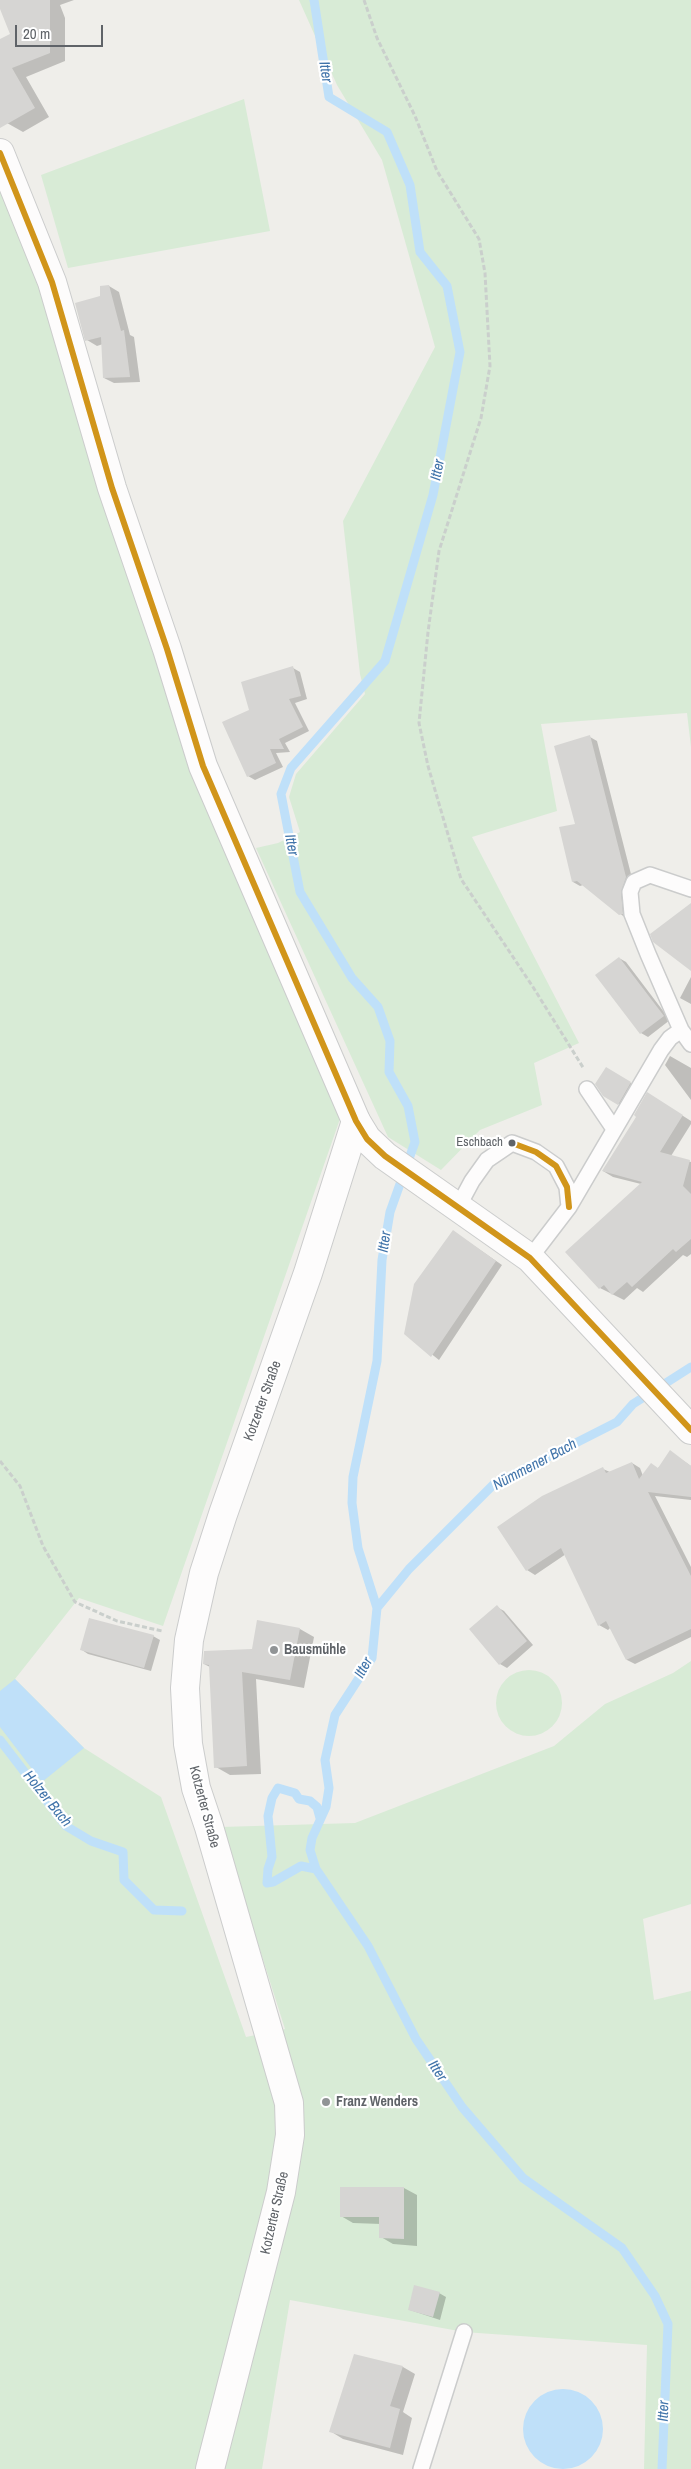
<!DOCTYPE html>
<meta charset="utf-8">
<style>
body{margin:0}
#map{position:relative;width:691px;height:2469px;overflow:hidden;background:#efeeea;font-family:"Archivo Narrow",sans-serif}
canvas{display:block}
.scale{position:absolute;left:15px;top:25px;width:88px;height:22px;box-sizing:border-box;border:2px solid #5f6368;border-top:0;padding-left:6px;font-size:15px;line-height:18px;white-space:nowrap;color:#5f6368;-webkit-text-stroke:4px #fff;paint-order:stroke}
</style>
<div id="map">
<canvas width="691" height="2469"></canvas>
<div class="scale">20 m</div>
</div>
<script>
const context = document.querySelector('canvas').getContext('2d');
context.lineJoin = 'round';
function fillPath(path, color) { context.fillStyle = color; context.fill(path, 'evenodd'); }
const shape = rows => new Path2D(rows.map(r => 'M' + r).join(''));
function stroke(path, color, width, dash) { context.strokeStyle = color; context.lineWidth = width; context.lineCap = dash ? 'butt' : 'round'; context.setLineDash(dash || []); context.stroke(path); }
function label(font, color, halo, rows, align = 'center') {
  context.font = font + ' "Archivo Narrow",sans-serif'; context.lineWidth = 4.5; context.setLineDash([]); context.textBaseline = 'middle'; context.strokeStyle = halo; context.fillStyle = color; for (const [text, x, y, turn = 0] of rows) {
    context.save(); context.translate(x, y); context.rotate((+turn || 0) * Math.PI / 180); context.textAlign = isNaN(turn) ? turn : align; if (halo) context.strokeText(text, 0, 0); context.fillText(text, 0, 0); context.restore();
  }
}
fillPath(shape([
 [299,0,691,0,691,747,687,713,541,724,557,811,472,837,579,1043,534,1063,542,1105,480,1130,441,1170,388,1137,256,848,278,843,300,832,289,797,296,774,365,694,360,674,343,521,435,347,382,160,337,85],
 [244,99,270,231,68,268,41,175],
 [0,183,23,237,190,763,341,1116,163,1626,79,1598,15,1679,84,1748,161,1797,246,2037,285,2029,221,1827,355,1823,554,1746,605,1704,673,1673,691,1661,691,1904,643,1919,654,2000,691,1991,691,2469,644,2469,647,2345,464,2332,290,2300,262,2469,0,2469],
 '496 1703a33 33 0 1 1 66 0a33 33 0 1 1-66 0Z'
]), '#d8ebd6');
fillPath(shape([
 [15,1679,84,1748,42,1782,0,1727,0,1691],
 '523 2429a40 40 0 1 1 80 0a40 40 0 1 1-80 0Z'
]), '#bfe0f9');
fillPath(shape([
 [0,0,74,0,60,5,65,18,65,61,26,77,49,117,23,132,7,123,0,110,0,40,12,35,0,6],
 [109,286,119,292,130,335,134,337,140,382,114,383,104,378,103,344,97,346,87,340,102,297],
 [293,668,300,672,307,699,295,703,309,731,285,743,290,752,276,753,283,767,255,780,248,776],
 [590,737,597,741,633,882,627,919,583,885,580,886,573,882,577,825],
 [619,958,626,962,670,1020,648,1037,641,1033],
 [691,977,691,1004,680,998],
 [670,1056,691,1068,691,1100,665,1065],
 [606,1068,637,1087,625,1108,604,1095],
 [658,1100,691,1121,691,1124,671,1156,691,1162,691,1254,687,1257,683,1255,643,1292,637,1288,624,1300,600,1288,641,1184,613,1177,603,1171],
 [460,1236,502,1265,439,1360,405,1333],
 [678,1457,691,1466,691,1500,655,1496,691,1567,691,1637,635,1664,627,1660,611,1627,608,1630,599,1625,566,1554,535,1575,527,1570,603,1469,610,1472,632,1463,640,1468,643,1476],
 [497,1607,504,1611,533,1645,507,1668,500,1664],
 [300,1629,314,1637,304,1688,256,1679,261,1774,230,1775,216,1767,210,1667,204,1664,253,1650],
 [153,1636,160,1640,151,1671,88,1654,82,1650],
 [404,2188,417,2195,417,2246,393,2244,381,2237,381,2224,353,2223,341,2216],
 [439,2293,446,2297,440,2320,410,2310],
 [355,2356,403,2367,415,2374,403,2412,412,2418,403,2455,343,2439,330,2431]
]), '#0003');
stroke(shape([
 [314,0,329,97,387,132,410,185,420,252,447,286,460,352,433,495,385,661,291,768,281,794,300,892,352,978,378,1007,390,1041,389,1072,408,1106,415,1142,390,1212,382,1260,377,1361,353,1477,352,1503,358,1548,377,1608,372,1658,335,1715,325,1760,329,1788,326,1807,312,1838,310,1850,316,1869,368,1946,416,2039,462,2107,523,2178,622,2248,655,2296,668,2324,662,2469],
 [377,1608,409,1569,493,1485,617,1422,633,1404,691,1367],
 [0,1740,66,1826,91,1841,123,1852,124,1880,154,1910,182,1911],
 [316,1869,301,1866,273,1882,267,1883,268,1869,272,1857,268,1816,272,1798,278,1788,295,1793,299,1799,310,1801,317,1807,320,1818]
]), '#bfe0f9', 9);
fillPath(shape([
 [0,0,50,0,50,53,12,68,35,108,0,128,0,39,10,34,0,9],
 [109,285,121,331,124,330,130,377,103,378,101,337,85,341,75,303,100,296,100,286],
 [293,666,301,696,289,699,303,727,279,739,284,749,270,749,276,763,247,777,222,722,249,710,241,682],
 [590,735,626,877,621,892,623,914,619,915,577,881,572,882,559,827,575,824,554,746],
 [691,903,691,971,653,942,650,934],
 [619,957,664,1016,640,1034,595,975],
 [606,1067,631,1082,618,1105,603,1096,595,1084],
 [647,1092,683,1115,660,1152,690,1160,683,1186,691,1194,691,1239,676,1252,673,1249,632,1287,627,1282,612,1295,604,1285,599,1289,565,1252,642,1182,602,1171,636,1117,634,1115],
 [453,1230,496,1261,431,1357,404,1334,414,1284],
 [670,1450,691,1466,691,1497,648,1492,691,1576,691,1629,626,1660,606,1621,598,1626,561,1548,526,1571,497,1527,542,1496,603,1467,606,1473,632,1462,639,1479,651,1463,658,1468],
 [497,1605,527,1641,499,1665,469,1629],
 [89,1618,154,1635,144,1668,80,1650],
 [257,1620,300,1628,290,1680,242,1672,247,1766,214,1768,209,1665,203,1664,204,1651,252,1649],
 [340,2187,404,2187,404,2239,379,2238,379,2217,340,2217],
 [414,2285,440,2292,433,2317,408,2310],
 [354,2354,403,2366,390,2406,400,2409,390,2448,329,2432]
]), '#d6d5d3');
const service = shape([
 [691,889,650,875,634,882,630,892,632,914,648,954,681,1030,691,1044],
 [587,1089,614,1129],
 [458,1207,472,1181,487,1160,512,1143,536,1152,556,1166,567,1187,569,1207],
 [530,1258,569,1207,661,1050,670,1038,681,1030],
 [421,2469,464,2332]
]);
const minor = shape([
 [0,153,52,282,112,488,167,649,203,766,356,1121]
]);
const tertiary = shape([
 [356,1121,367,1139,385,1156,530,1258,691,1430],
 [210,2469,281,2192,290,2135,289,2103,209,1827,196,1788,188,1744,185,1688,189,1640,204,1573,223,1514,308,1273,356,1121]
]);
stroke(service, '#cbcccc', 18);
stroke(minor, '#cbcccc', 30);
stroke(tertiary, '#cbcccc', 30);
stroke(shape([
 [364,0,377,38,415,116,437,171,479,239,485,273,490,366,481,418,439,551,428,632,419,723,428,766,461,879,533,987,584,1069],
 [0,1461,20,1486,43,1546,75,1602,117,1621,162,1631]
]), '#cacfcc', 3, [5, 2.5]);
stroke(service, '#fdfcfc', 15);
stroke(minor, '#fdfcfc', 28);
stroke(tertiary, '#fdfcfc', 28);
stroke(shape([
 [0,153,52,282,112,488,167,649,203,766,356,1121,367,1139,385,1156,530,1258,691,1430],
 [512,1143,536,1152,556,1166,567,1187,569,1207]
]), '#d1951a', 6);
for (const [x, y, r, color] of [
 [512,1143,4.5,"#5f6368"],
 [274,1650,5,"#919496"],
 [326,2102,5,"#919496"]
]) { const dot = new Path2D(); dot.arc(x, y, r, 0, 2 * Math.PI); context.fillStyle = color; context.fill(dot); stroke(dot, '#fff', 2); }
label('13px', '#5f6368', '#fff', [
 ["Eschbach",503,1143]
], 'right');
label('14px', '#5f6368', '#fff', [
 ["Kotzerter Straße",263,1401,-70],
 ["Kotzerter Straße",204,1807,75],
 ["Kotzerter Straße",275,2213,-77]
]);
label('bold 14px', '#5f6368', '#fff', [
 ["Bausmühle",284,1650],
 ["Franz Wenders",336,2102]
], 'left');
label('italic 15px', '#4174aa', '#fff', [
 ["Itter",325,72,81],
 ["Itter",438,470,-79],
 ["Itter",291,845,79],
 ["Itter",385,1242,-82],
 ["Nümmener Bach",535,1465,-28],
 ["Itter",364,1668,-61],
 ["Holzer Bach",47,1799,51],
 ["Itter",437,2071,56],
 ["Itter",664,2411,-88]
]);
</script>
